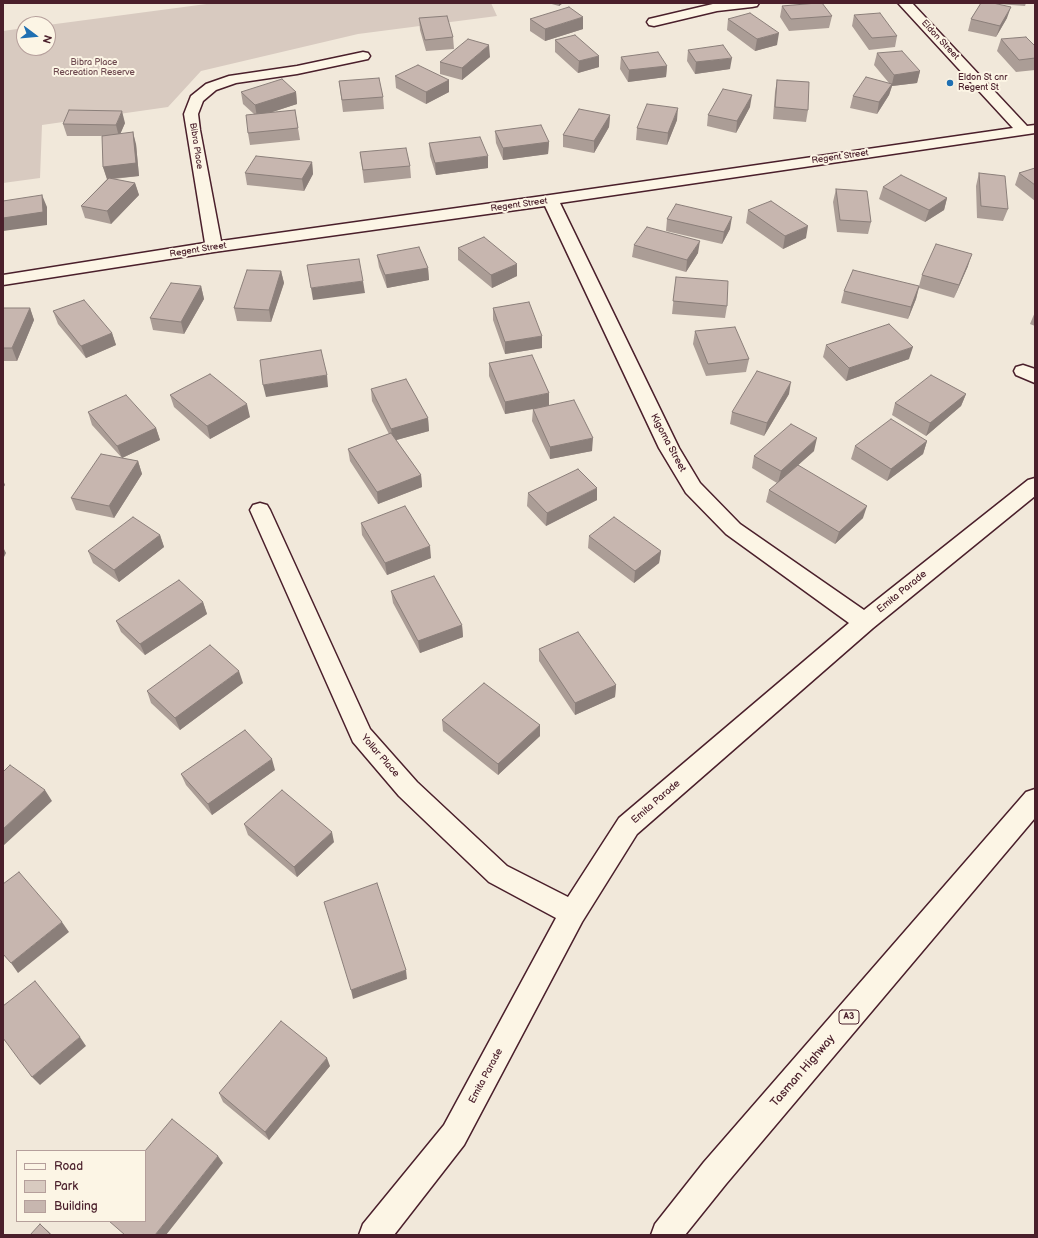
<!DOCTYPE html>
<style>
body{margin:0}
#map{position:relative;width:1038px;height:1238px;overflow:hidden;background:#f1e8da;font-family:"Balsamiq Sans",sans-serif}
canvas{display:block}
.frame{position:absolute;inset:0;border:4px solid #4a1f2b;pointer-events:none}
.legend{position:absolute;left:16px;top:1150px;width:130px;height:72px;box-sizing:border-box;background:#fcf5e5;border:1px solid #b59f9b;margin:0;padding:5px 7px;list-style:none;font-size:12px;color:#4a1f2b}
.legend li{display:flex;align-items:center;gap:8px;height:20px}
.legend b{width:20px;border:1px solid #b59f9b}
.north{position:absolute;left:16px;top:16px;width:40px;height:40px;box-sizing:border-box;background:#fcf5e5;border:1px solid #b59f9b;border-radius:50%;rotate:106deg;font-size:11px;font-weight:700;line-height:16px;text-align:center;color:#4a1f2b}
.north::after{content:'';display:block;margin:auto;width:14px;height:18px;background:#1f6fb2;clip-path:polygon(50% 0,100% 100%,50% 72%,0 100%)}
</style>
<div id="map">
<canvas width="1038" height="1238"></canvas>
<div class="frame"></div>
<ul class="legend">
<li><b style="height:5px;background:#fcf5e5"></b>Road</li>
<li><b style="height:11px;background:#d8cac0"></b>Park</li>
<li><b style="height:11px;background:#c7b6af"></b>Building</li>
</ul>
<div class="north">N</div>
</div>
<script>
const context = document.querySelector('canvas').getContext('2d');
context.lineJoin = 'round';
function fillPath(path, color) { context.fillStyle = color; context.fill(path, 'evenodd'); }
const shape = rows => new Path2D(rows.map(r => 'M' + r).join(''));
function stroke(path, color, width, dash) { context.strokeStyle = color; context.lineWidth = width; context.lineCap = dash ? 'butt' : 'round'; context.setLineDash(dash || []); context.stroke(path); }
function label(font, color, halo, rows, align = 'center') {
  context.font = font + ' "Balsamiq Sans",sans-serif'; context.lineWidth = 4; context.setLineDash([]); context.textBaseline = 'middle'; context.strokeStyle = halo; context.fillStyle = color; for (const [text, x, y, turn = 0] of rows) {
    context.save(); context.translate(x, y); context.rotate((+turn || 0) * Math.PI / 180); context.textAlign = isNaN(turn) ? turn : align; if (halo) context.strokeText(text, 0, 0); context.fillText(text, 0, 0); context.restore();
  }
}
fillPath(shape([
 [214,3,491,3,497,16,358,34,201,71,168,107,42,125,40,178,3,183,3,31,24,28,24,48,48,48,48,25]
]), '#d8cac0');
const minor = shape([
 [717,3,759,3,757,6,752,7,717,11,654,26,649,25,647,22,649,19,717,3],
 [898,3,912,3,1027,126,1035,125,1035,133,560,203,679,448,700,483,740,524,864,610,1028,480,1035,478,1035,496,873,628,637,834,582,922,464,1145,394,1235,359,1235,363,1224,444,1125,556,918,489,882,399,796,353,742,250,510,253,505,260,503,267,505,270,510,370,729,417,782,507,866,568,897,619,818,849,623,726,534,686,493,659,448,545,206,214,252,3,285,3,275,205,243,184,114,191,96,206,84,229,76,297,66,363,52,368,53,370,56,368,59,297,74,236,83,216,90,203,101,198,114,200,130,221,241,550,195,1013,128,898,3],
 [1023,365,1035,369,1035,383,1016,375,1014,371,1016,367,1023,365]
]);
const highway = shape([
 [1035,789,1035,818,726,1184,685,1235,651,1235,655,1224,704,1162,1026,792,1035,789]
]);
stroke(minor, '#4a1f2b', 3);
stroke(highway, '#4a1f2b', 3);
fillPath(minor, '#fcf5e5');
fillPath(highway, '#fcf5e5');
fillPath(shape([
 [548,3,563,3,559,6],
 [981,3,1026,3,1025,6,998,4,1007,18,996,37,968,31,971,19],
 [782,6,832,16,829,28,789,31,780,17],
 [854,15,897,36,895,47,869,50,852,26],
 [419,18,453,37,454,49,426,51,420,30],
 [530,19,583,29,545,41,530,31],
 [728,19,777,45,755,51,727,30],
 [1001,39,1035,46,1035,70,1016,72,997,51],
 [555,40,599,67,578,73,555,52],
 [688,50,730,69,695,74,687,61],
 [877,53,920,71,917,83,892,86,889,95,877,114,850,108,853,96,889,83,874,65],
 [490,57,462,80,440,74,440,62],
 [621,57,667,66,666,77,628,82,620,69],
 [395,76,449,80,449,92,426,104,396,88],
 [777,80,808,110,806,122,773,119,775,92],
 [339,81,383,97,384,109,343,112],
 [241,92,296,92,297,104,269,113,295,110,300,140,250,145,248,133,254,114,243,104],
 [750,107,736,133,707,126,708,115],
 [610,115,609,127,594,153,563,147,563,135],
 [677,120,667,145,636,140,637,128],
 [125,123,120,134,136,144,139,176,114,179,135,183,139,195,111,224,85,218,81,206,107,179,103,167,102,136,67,136,63,124],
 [495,131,549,142,548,154,503,160,496,143],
 [429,143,488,168,436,175,430,156],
 [360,152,410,166,411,178,364,183],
 [312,162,313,174,304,191,247,185,245,173],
 [1035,168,1035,201,1015,185,1019,173],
 [979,173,1008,209,1003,221,977,218,976,186],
 [883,187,947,198,944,210,925,222,879,199],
 [836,189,871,222,868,234,837,232,833,202],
 [748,210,806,238,783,249,746,223],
 [667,219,730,229,722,244,666,231],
 [634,245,698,253,686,272,632,257],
 [458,248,517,276,492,288,458,260],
 [377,255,428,268,429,280,387,288,379,267],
 [968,266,954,298,919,288,916,299,908,319,841,303,844,291,919,286,922,275],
 [281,271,284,283,271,322,237,321,234,308],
 [676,277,727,306,725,318,672,314],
 [201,286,204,299,184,334,153,330,150,318],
 [3,308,30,308,34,320,17,361,3,361],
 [493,308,542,348,505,354,493,320],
 [53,311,112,333,116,345,86,358,58,324],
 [1035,312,1035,326,1030,324],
 [695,331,749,359,746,372,706,376,693,344],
 [826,345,909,359,846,381,823,357],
 [489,363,549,406,592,451,550,459,532,421,533,409,544,407,505,414,489,376],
 [371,389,428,418,429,431,396,440,421,475,422,487,378,504,350,461,348,449,389,434,372,401],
 [789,394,764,436,730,424,732,412],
 [966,394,961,406,926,436,892,415,895,403],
 [170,395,250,417,210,439,174,407],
 [88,412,156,428,160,440,122,458,138,461,142,474,114,518,76,510,71,498,122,458,92,425],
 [927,441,923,454,887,481,851,459,855,446],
 [814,451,798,465,863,518,835,544,766,502,769,490,777,483,752,468,754,456],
 [528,493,597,500,546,526,527,506],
 [361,523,431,558,387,575,362,535],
 [160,535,164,547,119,582,93,563,88,551],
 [589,536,661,551,659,563,634,583,588,548],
 [391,591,462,625,463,637,420,653,393,603],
 [203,602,207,614,145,655,121,632,116,621],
 [539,649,616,685,615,697,575,715,539,661],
 [243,683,180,730,151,703,147,691],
 [442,720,540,736,498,775,443,731],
 [275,770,212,815,186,785,181,774],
 [244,824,334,842,297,877,248,835],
 [330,1066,269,1140,223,1102,219,1093]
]), '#ab9d96');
fillPath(shape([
 [559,3,563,3,559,6],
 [1011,7,1007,18,996,37,1000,26],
 [583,17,583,29,545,41,545,29],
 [779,33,777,45,755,51,757,39],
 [489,45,490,57,462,80,462,68],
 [599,56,599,67,578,73,579,61],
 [732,58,730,69,695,74,696,62],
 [667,66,666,77,628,82,629,70],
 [920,71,917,83,892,86,889,95,877,114,879,102,892,84,894,75],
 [449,80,449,92,426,104,426,92],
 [296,92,297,104,257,117,255,105],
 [752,95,750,107,736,133,737,121],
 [678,108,677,120,667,145,668,133],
 [122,111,125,123,119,137,116,125],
 [610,115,609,127,594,153,594,141],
 [133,132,136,144,139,176,107,179,103,167],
 [549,142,548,154,503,160,503,148],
 [488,156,488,168,436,175,435,163],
 [312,162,313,174,304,191,302,179],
 [135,183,139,195,111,224,107,211],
 [42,195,47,207,47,225,3,231,3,218],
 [947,198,944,210,925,222,929,210],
 [732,217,730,229,722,244,724,232],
 [808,226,806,238,783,249,785,236],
 [700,241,698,253,686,272,687,260],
 [972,254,968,266,954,298,959,285],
 [517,264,517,276,492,288,491,275],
 [428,268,429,280,387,288,385,275],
 [281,271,284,283,271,322,269,310],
 [363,281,365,293,313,300,311,288],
 [201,286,204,299,184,334,181,322],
 [919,286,916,299,908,319,911,307],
 [30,308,34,320,17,361,12,348],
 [112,333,116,345,86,358,81,346],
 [542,336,542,348,505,354,505,342],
 [913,347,909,359,846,381,849,368],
 [327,375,328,387,266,397,263,385],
 [791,382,789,394,764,436,767,423],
 [549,393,549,406,505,414,505,402],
 [966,394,961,406,926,436,930,423],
 [247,404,250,417,210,439,207,426],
 [428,418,429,431,393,441,391,429],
 [156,428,160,440,122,458,117,446],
 [593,438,592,451,550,459,550,447],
 [817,438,814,451,778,483,781,471],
 [927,441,923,454,887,481,891,469],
 [138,461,142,474,114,518,109,506],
 [421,475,422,487,378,504,377,492],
 [3,480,5,485,3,488],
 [597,488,597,500,546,526,547,513],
 [867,506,863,518,835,544,839,532],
 [160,535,164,547,119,582,114,570],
 [430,546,431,558,387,575,385,563],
 [3,547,6,553,3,559],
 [661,551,659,563,634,583,635,571],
 [203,602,207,614,145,655,140,644],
 [462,625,463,637,420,653,418,641],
 [239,671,243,683,180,730,175,718],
 [616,685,615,697,575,715,575,703],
 [540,725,540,736,498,775,498,764],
 [272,759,275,770,212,815,208,804],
 [45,790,52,801,3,846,3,829],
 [332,832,334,842,297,877,294,867],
 [62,922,69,932,18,973,11,963],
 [406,970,407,979,353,999,351,990],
 [80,1037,86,1046,40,1085,32,1077],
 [327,1058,330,1066,269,1140,265,1132],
 [218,1156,223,1163,166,1235,155,1235],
 [40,1224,48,1231,52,1235,51,1235]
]), '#8b7f7a');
const building = shape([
 [817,3,822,3,832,16,791,19,782,6,817,3],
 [981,3,993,3,1011,7,1000,26,971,19,981,3],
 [569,7,583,17,545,29,530,19,569,7],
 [750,13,779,33,757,39,728,19,750,13],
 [880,13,897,36,872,38,854,15,880,13],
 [447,16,453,37,425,40,419,18,447,16],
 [575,35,599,56,579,61,555,40,575,35],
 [1026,37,1035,46,1035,58,1019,60,1001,39,1026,37],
 [468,39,489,45,462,68,440,62,468,39],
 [723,45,732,58,696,62,688,50,723,45],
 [902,51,920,71,894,75,877,53,902,51],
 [658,52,667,66,629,70,621,57,658,52],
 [418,65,449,80,426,92,395,76,418,65],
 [866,77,892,84,879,102,853,96,866,77],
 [379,78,383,97,342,100,339,81,379,78],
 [282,79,296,92,255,105,241,92,282,79],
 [777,80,809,82,808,110,775,107,777,80],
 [723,89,752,95,737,121,708,115,723,89],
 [647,104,678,108,668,133,637,128,647,104],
 [579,109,610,115,594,141,563,135,579,109],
 [69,110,122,111,116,125,63,124,69,110],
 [295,110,298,128,248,133,246,115,295,110],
 [541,125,549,142,503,148,495,131,541,125],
 [133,132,136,163,103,167,102,136,133,132],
 [480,137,488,156,435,163,429,143,480,137],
 [406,148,410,166,363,170,360,152,406,148],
 [256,156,312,162,302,179,245,173,256,156],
 [1035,168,1035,185,1019,173,1035,168],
 [979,173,1005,176,1008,209,981,206,979,173],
 [901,175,947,198,929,210,883,187,901,175],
 [109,178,135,183,107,211,81,206,109,178],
 [836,189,867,191,871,222,840,220,836,189],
 [42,195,43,212,3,218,3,201,42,195],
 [771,201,808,226,785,236,748,210,771,201],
 [676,204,732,217,724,232,667,219,676,204],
 [647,227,700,241,687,260,634,245,647,227],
 [484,237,517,264,491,275,458,248,484,237],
 [936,244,972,254,959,285,922,275,936,244],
 [419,247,428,268,385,275,377,255,419,247],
 [359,259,363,281,311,288,307,265,359,259],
 [247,270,281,271,269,310,234,308,247,270],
 [853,270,919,286,911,307,844,291,853,270],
 [676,277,728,281,727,306,673,301,676,277],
 [171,283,201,286,181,322,150,318,171,283],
 [84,300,112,333,81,346,53,311,84,300],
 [529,302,542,336,505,342,493,308,529,302],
 [3,308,30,308,12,348,3,348,3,308],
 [889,324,913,347,849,368,826,345,889,324],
 [735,327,749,359,708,364,695,331,735,327],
 [321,350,327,375,263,385,260,360,321,350],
 [532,355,549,393,505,402,489,363,532,355],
 [757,371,791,382,767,423,732,412,757,371],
 [210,374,247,404,207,426,170,395,210,374],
 [931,375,966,394,930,423,895,403,931,375],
 [406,379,428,418,391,429,371,389,406,379],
 [126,395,156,428,117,446,88,412,126,395],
 [574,400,593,438,550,447,533,409,574,400],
 [891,419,927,441,891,469,855,446,891,419],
 [791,424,817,438,781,471,754,456,791,424],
 [391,433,421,475,377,492,348,449,391,433],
 [101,454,138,461,109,506,71,498,101,454],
 [798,465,867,506,839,532,769,490,798,465],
 [578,469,597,488,547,513,528,493,578,469],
 [405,506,430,546,385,563,361,523,405,506],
 [133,517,160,535,114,570,88,551,133,517],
 [614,517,661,551,635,571,589,536,614,517],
 [434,576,462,625,418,641,391,591,434,576],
 [179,580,203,602,140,644,116,621,179,580],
 [578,632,616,685,575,703,539,649,578,632],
 [210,645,239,671,175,718,147,691,210,645],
 [484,683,540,725,498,764,442,720,484,683],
 [245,730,272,759,208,804,181,774,245,730],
 [10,765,45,790,3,829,3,772,10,765],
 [282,790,332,832,294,867,244,824,282,790],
 [19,872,62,922,11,963,3,954,3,884,19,872],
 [377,883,406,970,351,990,324,902,377,883],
 [35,981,80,1037,32,1077,3,1038,3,1006,35,981],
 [281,1021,327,1058,265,1132,219,1093,281,1021],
 [172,1119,218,1156,155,1235,125,1235,109,1221,145,1221,145,1151,172,1119],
 [40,1224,51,1235,30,1235,40,1224]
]);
fillPath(building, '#c7b6af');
stroke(building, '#8b7f7a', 1);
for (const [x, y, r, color] of [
 [950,83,4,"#1f6fb2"]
]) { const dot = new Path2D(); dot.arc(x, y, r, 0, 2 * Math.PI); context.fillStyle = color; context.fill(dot); stroke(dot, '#fcf5e5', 1.5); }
label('9px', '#4a1f2b', '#fcf5e5', [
 ["Eldon Street",940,40,47],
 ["Bibra Place",196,146,81],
 ["Regent Street",840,157,-8],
 ["Regent Street",519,205,-8],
 ["Regent Street",198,250,-9]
]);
label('9px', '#6e4a50', '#fcf5e5', [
 ["Bibra Place",94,63],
 ["Recreation Reserve",94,73]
]);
label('9px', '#4a1f2b', '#fcf5e5', [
 ["Eldon St cnr",958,78],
 ["Regent St",958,88]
], 'left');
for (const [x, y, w] of [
 [849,1017,20]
]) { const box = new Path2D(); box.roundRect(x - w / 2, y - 7, w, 14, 3); context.fillStyle = '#fcf5e5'; context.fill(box); stroke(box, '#4a1f2b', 1); }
label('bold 9px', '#4a1f2b', null, [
 ["A3",849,1017]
]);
label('10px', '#4a1f2b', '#fcf5e5', [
 ["Kigoma Street",668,443,62],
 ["Emita Parade",902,592,-39],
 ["Yollar Place",380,756,49],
 ["Emita Parade",656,802,-41],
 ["Emita Parade",486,1076,-62]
]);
label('12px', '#4a1f2b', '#fcf5e5', [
 ["Tasman Highway",803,1071,-49]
]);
</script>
